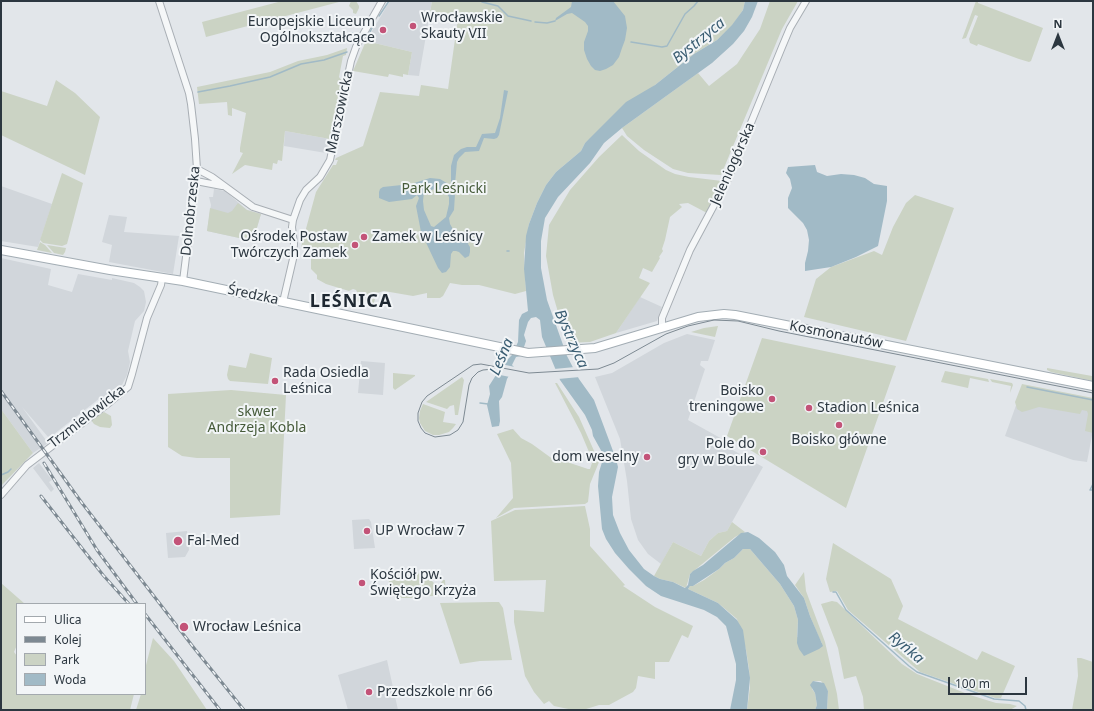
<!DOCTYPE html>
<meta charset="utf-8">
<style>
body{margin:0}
#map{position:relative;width:1094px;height:711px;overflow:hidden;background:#e2e6ea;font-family:"Noto Sans",sans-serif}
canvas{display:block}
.frame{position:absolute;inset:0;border:2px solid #2c3740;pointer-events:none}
.legend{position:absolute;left:16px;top:603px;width:130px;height:92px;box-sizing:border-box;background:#f2f5f7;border:1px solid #a3a9ae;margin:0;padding:5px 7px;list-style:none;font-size:12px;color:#2c3740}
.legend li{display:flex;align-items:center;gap:8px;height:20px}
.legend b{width:20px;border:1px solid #a3a9ae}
.north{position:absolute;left:1038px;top:16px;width:40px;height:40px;-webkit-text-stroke:3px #f2f5f7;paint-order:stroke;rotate:0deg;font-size:11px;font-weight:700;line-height:16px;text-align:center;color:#2c3740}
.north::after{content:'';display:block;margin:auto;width:14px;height:18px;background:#2c3740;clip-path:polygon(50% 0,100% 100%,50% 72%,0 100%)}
.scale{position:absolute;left:948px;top:677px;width:79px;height:18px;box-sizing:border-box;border:2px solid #2c3740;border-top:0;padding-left:5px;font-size:12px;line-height:14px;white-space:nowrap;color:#2c3740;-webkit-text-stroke:3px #f2f5f7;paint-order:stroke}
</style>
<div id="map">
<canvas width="1094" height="711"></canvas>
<div class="frame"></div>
<ul class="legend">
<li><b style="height:5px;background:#fff"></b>Ulica</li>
<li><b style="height:5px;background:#7d8992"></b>Kolej</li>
<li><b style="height:11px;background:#cbd3c4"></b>Park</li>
<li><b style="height:11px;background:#a1bac6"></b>Woda</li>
</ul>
<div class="north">N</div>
<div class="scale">100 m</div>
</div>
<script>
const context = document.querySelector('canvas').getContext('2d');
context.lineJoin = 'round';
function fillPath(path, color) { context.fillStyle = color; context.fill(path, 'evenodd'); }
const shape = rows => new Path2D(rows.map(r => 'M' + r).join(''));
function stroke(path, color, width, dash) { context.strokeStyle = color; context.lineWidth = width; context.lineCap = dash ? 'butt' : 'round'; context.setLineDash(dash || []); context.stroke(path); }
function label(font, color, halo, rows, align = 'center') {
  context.font = font + ' "Noto Sans",sans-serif'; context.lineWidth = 4; context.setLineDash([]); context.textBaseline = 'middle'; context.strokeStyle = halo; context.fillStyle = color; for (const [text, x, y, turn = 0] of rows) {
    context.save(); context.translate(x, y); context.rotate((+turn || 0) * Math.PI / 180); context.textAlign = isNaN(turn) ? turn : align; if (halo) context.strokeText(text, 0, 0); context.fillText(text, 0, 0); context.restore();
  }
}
fillPath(shape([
 [390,1,432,1,419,76,408,75,412,52,366,41],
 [285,131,330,139,326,153,284,146],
 [1,186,52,204,38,247,1,241],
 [214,189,225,191,247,210,261,214,253,241,207,231,211,205,209,197,213,197],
 [109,215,127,217,124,232,179,236,173,274,109,262,112,245,102,242],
 [1,258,51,269,48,285,72,292,78,274,112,280,112,278,134,283,140,287,144,291,146,302,144,311,135,321,128,351,130,362,127,375,122,385,107,395,100,398,49,438,22,407,48,443,33,453,1,409],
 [640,297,662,307,657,321,616,333],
 [687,334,715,340,708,361,701,361,700,365,705,369,688,420,733,445,731,449,763,467,727,531,718,533,709,541,701,556,673,542,661,564,648,554,638,540,631,519,627,481,620,439,595,377,612,373,664,343],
 [361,361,385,363,383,395,358,393],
 [1019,397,1093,411,1093,430,1087,462,1073,460,1005,436],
 [39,463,52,480,49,482,54,489,51,492,33,468],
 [369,519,371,522,375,548,354,549,352,520],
 [187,531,189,550,185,557,168,558,166,533],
 [387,660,398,710,348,710,338,675]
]), '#d1d6db');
fillPath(shape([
 [282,1,338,1,339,2,206,37,202,22],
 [351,1,356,1,359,6,359,8,356,14,353,13,353,10,349,6],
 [432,1,745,1,743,10,732,26,717,40,694,54,655,85,585,143,581,151,556,172,546,185,537,203,529,224,524,253,526,291,515,294,479,285,462,285,450,283,443,296,440,298,427,298,427,293,413,296,384,291,377,293,376,298,358,294,356,290,353,289,349,291,326,284,317,279,317,275,311,269,311,251,301,247,316,192,333,165,336,165,338,160,335,160,336,158,363,146,380,92,419,96,421,85,448,89,458,18,430,13],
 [770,1,798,1,782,29,721,175,688,173,673,169,644,150,627,136,622,128,698,73,709,86,737,64,760,29],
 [976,1,978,1,978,3,1043,28,1031,61,1029,62,1019,59,978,44,977,46,970,43,969,39,978,16,975,15,966,38,962,39],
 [366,41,412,52,408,75,403,74,403,77,389,74,388,77,353,71],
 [347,48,346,55,343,56,339,77,342,81,330,139,285,131,282,161,278,160,277,164,273,163,272,170,245,165,232,174,243,153,240,152,240,148,246,113,232,108,232,116,228,115,227,102,199,104,197,87,270,72,298,61,327,55],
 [56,80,75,93,100,117,85,175,1,135,1,91,47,106],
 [622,135,639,151,666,170,675,174,689,177,722,181,707,213,688,203,679,204,682,207,670,217,665,240,662,249,663,251,659,257,660,258,652,272,643,268,639,278,650,283,616,333,590,342,567,343,553,295,546,256,549,225,570,190,599,157],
 [62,173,83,183,67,244,62,246,43,243,40,240],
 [915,195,954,208,906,341,804,317,816,279,831,267,874,251,882,255,893,227,906,203],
 [238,203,247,210,261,214,253,241,207,231,210,208,228,213,232,211],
 [40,242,45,245,52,253,37,250],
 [47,245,66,248,65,252,63,255,54,253],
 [357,295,375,299,373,306,368,304,364,300,361,300,358,302,355,301],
 [718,326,715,337,691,332,704,328],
 [762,338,896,366,846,508,727,436],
 [250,353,272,358,268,384,230,381,228,379,227,375,229,365,246,368],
 [1047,368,1092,376,1093,374,1093,381,1051,372,1047,370],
 [945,371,988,379,989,382,970,378,968,388,941,382],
 [393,373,415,375,415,376,395,390,393,388],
 [462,377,464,380,458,415,455,415,454,405,450,406,447,409,426,402],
 [990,379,1012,383,1013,385,1010,393,1011,386,992,382],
 [555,383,557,383,579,417,599,462,590,484,588,502,585,504,514,508,496,518,513,498,511,463,497,434,513,429,521,438,532,444,554,460,558,459,588,469,590,469,592,463,589,452,581,433],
 [1022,384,1093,398,1093,433,1085,431,1088,414,1087,411,1082,410,1080,414,1039,407,1026,411,1022,412,1017,409,1015,402],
 [231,390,286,395,280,515,230,518,230,458,197,458,182,456,168,447,168,394],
 [423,404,445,412,443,422,456,424,453,428,449,432,439,435,433,435,425,431,420,423,419,418,420,411],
 [1,409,33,453,1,486],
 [104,412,111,416,112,425,110,428,100,427,94,424,91,420],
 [585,506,590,529,590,546,625,585,623,586,655,607,693,626,688,638,682,635,669,662,655,662,655,679,638,676,636,688,633,692,609,705,599,705,583,710,573,710,554,706,549,701,544,704,534,692,525,676,514,622,514,610,544,612,546,580,494,581,491,521,515,510],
 [732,522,745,532,735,537,690,574,686,588,673,582,660,579,654,576,673,542,701,556,709,541,718,533,727,531],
 [833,543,891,579,903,606,898,619,977,660,982,651,1015,666,1001,698,995,698,920,672,848,610,837,591,830,592,826,579],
 [743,549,750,549,780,584,794,606,798,620,797,637,822,643,820,640,810,616,804,598,795,585,804,572,806,591,825,642,837,694,839,710,827,710,828,691,821,681,813,681,812,689,815,693,817,705,815,710,747,710,750,687,749,669,746,650,737,619,718,603,688,589,690,586,693,586,704,580,719,569,725,563,734,558],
 [423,572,438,587,443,580,445,580,446,596,415,596,415,598,395,598,388,579],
 [1,583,25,604,17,604,17,645,14,652,17,656,17,694,134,694,130,710,1,710],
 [832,601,837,602,902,664,917,674,970,695,996,703,1010,704,1017,706,1010,710,864,710,863,697,856,676,844,679,838,648,821,604],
 [492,602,499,602,503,608,512,660,480,661,460,664,440,603],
 [153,638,174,661,207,710,136,710,141,694,145,694,145,669],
 [1077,658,1081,658,1093,662,1093,710,1072,710,1078,676]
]), '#cbd3c4');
fillPath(shape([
 [572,1,613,1,625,16,627,28,625,40,622,48,619,57,613,65,606,69,600,71,595,70,591,66,587,59,584,50,584,42,588,31,588,26,585,22,572,13,567,14,555,21,556,18,571,7],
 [745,1,758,1,752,17,744,31,733,44,712,63,622,128,604,143,590,163,558,197,545,218,541,241,541,268,547,300,567,356,579,379,594,400,616,459,618,467,612,497,613,515,620,533,629,550,644,569,654,576,660,579,673,582,685,588,688,585,690,574,693,571,703,565,741,533,748,532,759,538,775,552,784,565,787,576,804,598,810,616,823,646,819,649,804,656,799,649,797,643,798,620,794,606,780,584,750,549,743,549,734,558,725,563,719,569,693,586,690,586,688,589,718,603,728,612,737,620,743,630,750,678,747,710,730,710,736,680,736,664,726,626,717,617,704,610,661,596,646,586,629,569,615,553,606,539,602,529,598,486,599,472,603,459,603,454,593,436,592,430,585,415,560,380,542,337,540,320,536,317,531,318,528,322,524,335,526,341,521,356,516,357,512,365,514,367,507,379,502,397,499,401,500,421,499,426,492,427,487,405,490,394,489,386,503,364,512,355,518,342,519,320,522,314,528,311,524,269,526,236,529,224,537,203,546,185,556,172,581,151,585,143,626,102,655,85,694,54,717,40,732,25,743,10],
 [504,90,508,91,499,135,497,138,494,139,484,138,479,151,465,152,459,158,457,162,455,184,453,189,455,194,454,210,449,218,450,224,454,231,458,233,468,234,469,241,468,244,470,247,470,252,469,256,465,258,459,252,456,251,453,251,451,254,450,267,446,272,442,273,438,268,421,232,416,206,419,198,417,195,412,199,389,202,379,198,379,192,380,189,383,187,411,184,430,178,440,179,450,185,451,182,451,166,454,155,461,149,467,147,476,147,482,134,495,133,500,118],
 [435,189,445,191,449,197,449,204,446,217,434,227,431,226,424,210,423,201,424,192],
 [815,165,817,172,827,176,841,174,854,175,865,178,874,184,887,186,887,201,878,246,856,257,831,267,805,271,805,263,808,251,809,240,807,230,803,223,788,208,788,198,792,188,790,179,786,173,788,167],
 [813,681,824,683,828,691,827,710,815,710,817,705,815,693,810,685]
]), '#a1bac6');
fillPath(shape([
 [501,364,515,367,510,377,495,374],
 [575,367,580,377,558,379,554,369]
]), '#e2e6ea');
stroke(shape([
 [482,2,498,6,508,16,531,21],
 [379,16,389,1],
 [535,22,547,23,555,21],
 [352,33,354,34],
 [365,36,369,34,375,22],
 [631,42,662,47,667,46,685,14,694,6,698,1],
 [198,92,230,86,270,77,301,64,324,60,347,52],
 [507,251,509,251],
 [1027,387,1093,400],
 [480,403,488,404],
 [1,475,8,472,11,469],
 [1093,484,1090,490,1093,490],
 [833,592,836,592,846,610,909,666,917,672,994,699,1019,701,1025,706,1026,710]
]), '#a1bac6', 1.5);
const minor = shape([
 [159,1,189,93,191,104,195,139,197,169,183,281],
 [197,169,212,177,253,207,293,220],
 [196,181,222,186],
 [283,302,293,259,294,244,292,227,293,220,300,200,306,190,320,177,330,160,351,61,356,47,382,1],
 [662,328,662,318,690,250,728,179,782,47,790,28,806,1],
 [1,495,27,465,110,402,128,387,132,374,147,318,161,285,162,278]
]);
const major = shape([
 [1,250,110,270,183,281,528,353,595,348,698,317,724,314,735,315,1093,386]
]);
stroke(minor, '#a8aeb4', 8);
stroke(major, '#a3adb4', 10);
stroke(minor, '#f5f7f8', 6);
stroke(major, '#fff', 8);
stroke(shape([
 [494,369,483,370,478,372,472,378,469,385,463,422,458,430,450,435,435,437,425,433,421,428,418,421,418,413,422,402,427,396,473,365,481,364,529,373,598,369,614,363,666,334,688,326,714,320,738,321,779,331,1093,393]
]), '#7d8992', 1);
const rail = shape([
 [1,391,82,503,194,648,244,710],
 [44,463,97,550,137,604],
 [41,496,103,575,129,604],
 [145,614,220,710]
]);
stroke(rail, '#7d8992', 3);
stroke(rail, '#f2f5f7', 1.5, [4.5]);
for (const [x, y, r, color] of [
 [413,26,4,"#c35378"],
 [383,30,4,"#c35378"],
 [364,237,4,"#c35378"],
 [355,245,4,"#c35378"],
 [275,381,4,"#c35378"],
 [772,399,4,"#c35378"],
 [809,408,4,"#c35378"],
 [839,425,4,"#c35378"],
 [763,452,4,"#c35378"],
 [647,457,4,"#c35378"],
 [367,531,4,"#c35378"],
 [178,541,5,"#c35378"],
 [362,583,4,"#c35378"],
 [184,627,5,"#c35378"],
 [369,692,4,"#c35378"]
]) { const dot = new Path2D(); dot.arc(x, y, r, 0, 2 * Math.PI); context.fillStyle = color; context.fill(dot); stroke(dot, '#f2f5f7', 1.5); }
label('14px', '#2c3740', '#f2f5f7', [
 ["Wrocławskie",421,18],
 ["Skauty VII",421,34],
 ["Europejskie Liceum",375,22,"right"],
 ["Ogólnokształcące",375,38,"right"],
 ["Ośrodek Postaw",347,237,"right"],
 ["Twórczych Zamek",347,253,"right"],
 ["Zamek w Leśnicy",372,237],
 ["Rada Osiedla",283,373],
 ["Leśnica",283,389],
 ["Boisko",764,391,"right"],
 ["treningowe",764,407,"right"],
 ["Stadion Leśnica",817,408],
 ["Boisko główne",839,440,"center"],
 ["Pole do",755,444,"right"],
 ["gry w Boule",755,460,"right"],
 ["dom weselny",639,457,"right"],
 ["UP Wrocław 7",375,531],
 ["Fal-Med",187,541],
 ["Kościół pw.",370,575],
 ["Świętego Krzyża",370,591],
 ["Wrocław Leśnica",193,627],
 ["Przedszkole nr 66",377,692]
], 'left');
label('14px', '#2c3740', '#f2f5f7', [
 ["Marszowicka",340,112,-78],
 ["Jeleniogórska",733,164,-66],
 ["Dolnobrzeska",191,211,-84],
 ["Średzka",253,295,12],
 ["Kosmonautów",836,335,11],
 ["Trzmielowicka",87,417,-38]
]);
label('14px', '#465b3a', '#f2f5f7', [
 ["Park Leśnicki",444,189],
 ["skwer",257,412],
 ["Andrzeja Kobla",257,428]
]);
label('italic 15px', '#395c71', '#f2f5f7', [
 ["Bystrzyca",699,41,-39],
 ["Bystrzyca",571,339,66],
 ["Leśna",502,357,-67],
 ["Ryńka",906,648,40]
]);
context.letterSpacing = '1px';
label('bold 18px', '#1e2831', '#f2f5f7', [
 ["LEŚNICA",351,302]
]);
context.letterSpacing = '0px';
</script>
